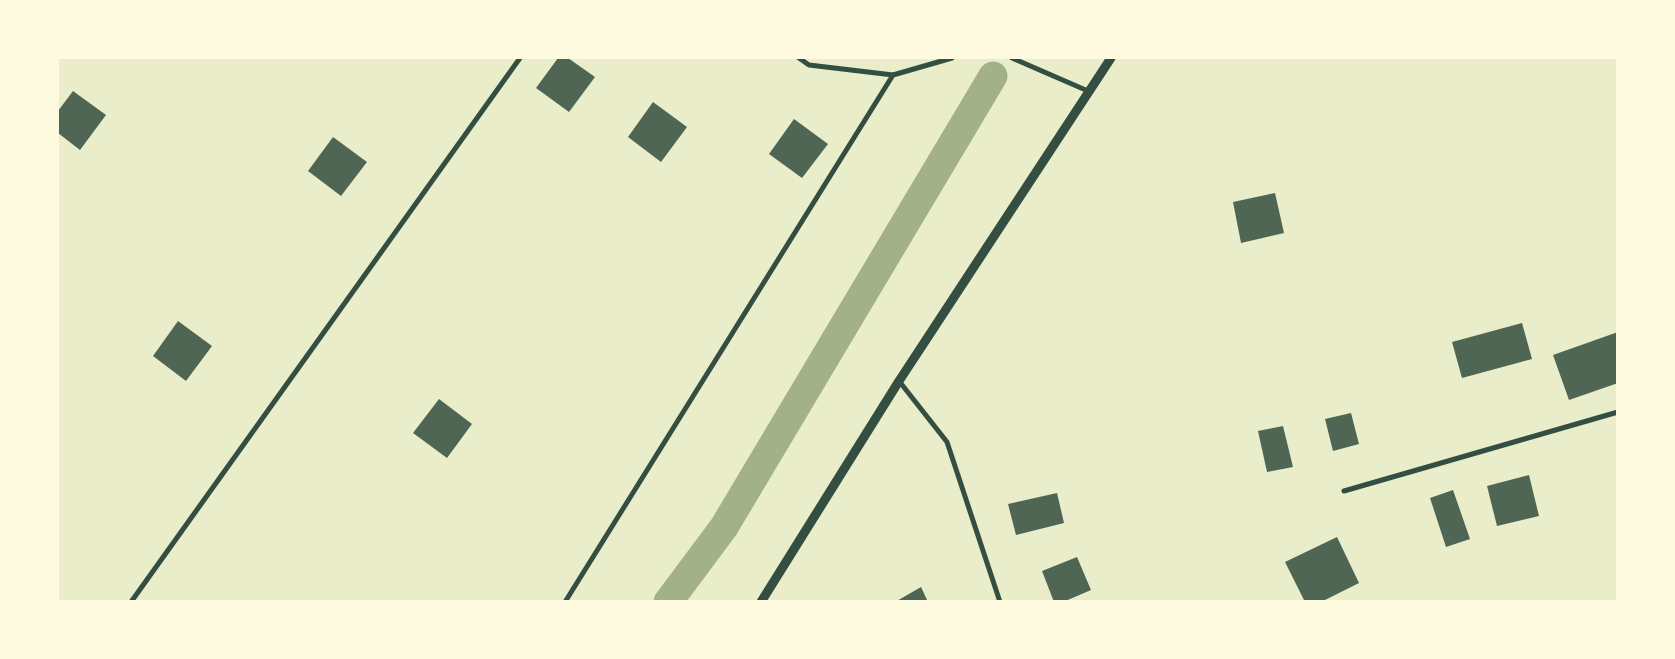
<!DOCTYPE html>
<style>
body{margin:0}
#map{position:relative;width:1675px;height:659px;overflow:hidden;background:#e9edc9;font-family:"Roboto Serif",serif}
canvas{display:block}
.frame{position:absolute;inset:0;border:59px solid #fefae0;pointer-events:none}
</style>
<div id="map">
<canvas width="1675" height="659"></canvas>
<div class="frame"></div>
</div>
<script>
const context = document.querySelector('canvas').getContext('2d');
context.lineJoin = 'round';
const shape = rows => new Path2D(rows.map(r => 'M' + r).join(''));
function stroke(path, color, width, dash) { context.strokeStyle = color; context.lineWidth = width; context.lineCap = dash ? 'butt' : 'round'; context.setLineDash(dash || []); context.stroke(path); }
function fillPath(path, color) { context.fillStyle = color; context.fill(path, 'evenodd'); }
stroke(shape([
 [668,602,724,527,993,76]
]), '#a3b18a', 29);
fillPath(shape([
 [558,58,568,58,595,77,569,112,536,88],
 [73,91,106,115,80,150,58,133,58,111],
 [653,102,687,127,661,162,628,137],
 [794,119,828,144,802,178,769,154],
 [333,137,367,162,341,196,308,171],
 [1275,193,1284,233,1241,243,1233,202],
 [178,321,212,346,186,381,153,356],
 [1522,323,1532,359,1462,378,1452,342],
 [1618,332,1618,383,1569,400,1553,355],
 [439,399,472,424,447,458,413,433],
 [1351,413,1359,444,1333,451,1325,419],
 [1283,426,1293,467,1267,472,1258,431],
 [1529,475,1539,516,1497,526,1487,486],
 [1453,490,1470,539,1446,547,1430,498],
 [1057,493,1064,523,1016,535,1008,504],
 [1337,537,1359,583,1321,602,1305,602,1285,562],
 [1077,557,1091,590,1063,602,1054,602,1042,571],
 [921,587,928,602,895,602]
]), '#4f6655');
stroke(shape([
 [799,58,809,65,893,75,952,58],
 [1012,58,1088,91],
 [899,381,947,442,1000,602],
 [1344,491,1618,412],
 [131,602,520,58],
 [565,602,893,75]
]), '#344e41', 5);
stroke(shape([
 [761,602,899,381,1111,58]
]), '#344e41', 9);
</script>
